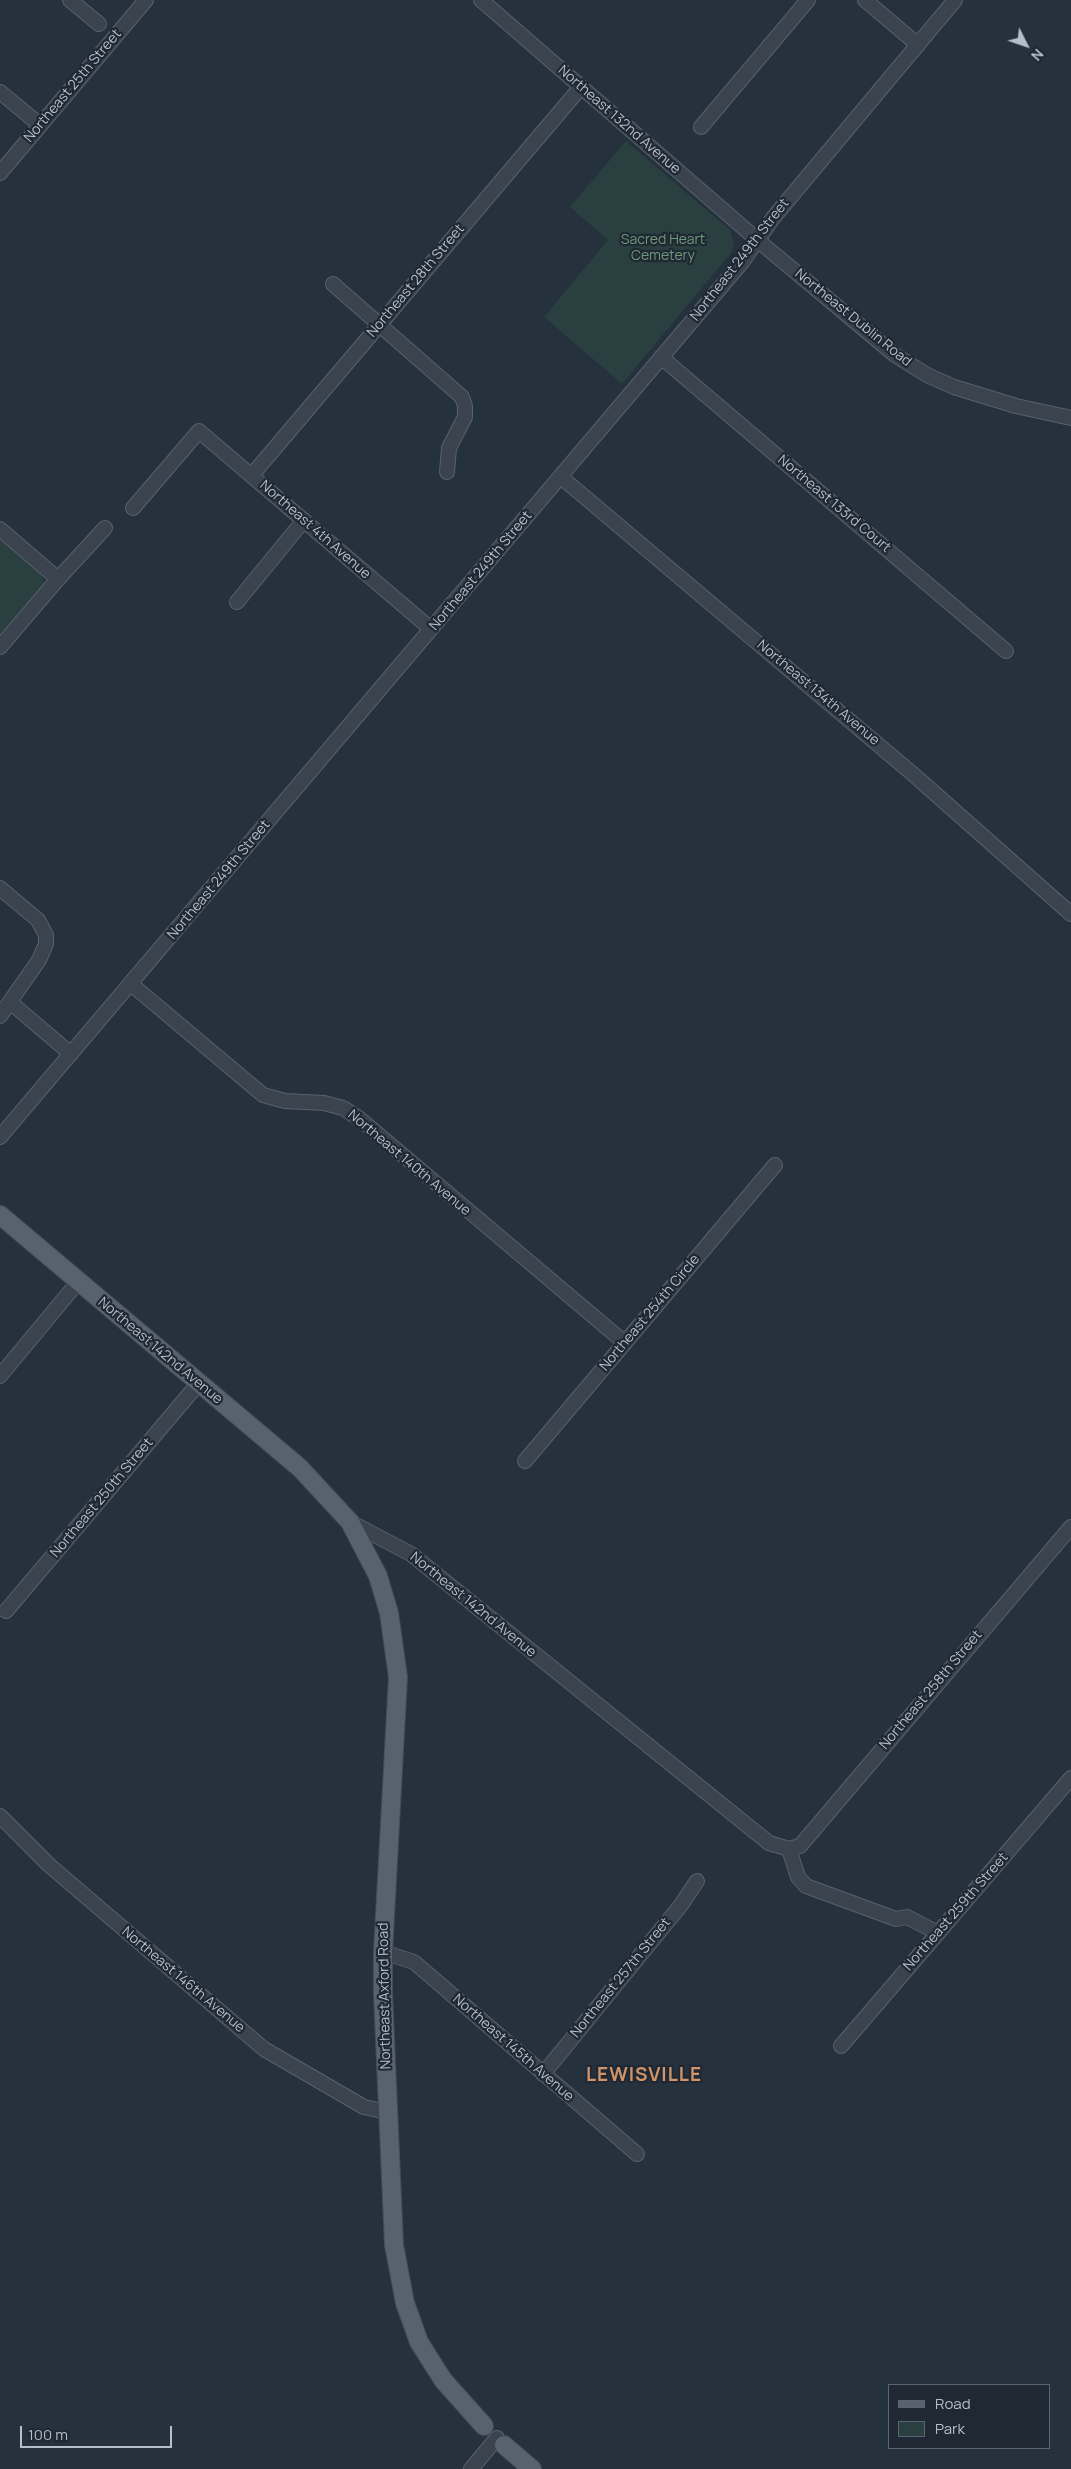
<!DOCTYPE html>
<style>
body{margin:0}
#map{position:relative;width:1071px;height:2469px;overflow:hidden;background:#26313e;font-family:Manrope,sans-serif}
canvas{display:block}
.legend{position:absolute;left:888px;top:2384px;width:162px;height:65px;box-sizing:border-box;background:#1f2833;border:1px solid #5b646f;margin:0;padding:6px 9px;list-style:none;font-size:15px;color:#b6bec9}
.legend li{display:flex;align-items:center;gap:10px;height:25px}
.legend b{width:25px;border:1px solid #5b646f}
.north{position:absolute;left:1001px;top:20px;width:50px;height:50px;-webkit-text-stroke:4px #1f2833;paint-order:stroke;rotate:131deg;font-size:14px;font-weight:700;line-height:20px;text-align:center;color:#b6bec9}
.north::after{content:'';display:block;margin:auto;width:18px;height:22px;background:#b6bec9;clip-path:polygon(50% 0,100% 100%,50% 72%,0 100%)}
.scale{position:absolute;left:20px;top:2426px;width:152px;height:22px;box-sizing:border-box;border:2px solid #b6bec9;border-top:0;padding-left:6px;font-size:15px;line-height:18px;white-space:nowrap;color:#b6bec9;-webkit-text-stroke:4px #1f2833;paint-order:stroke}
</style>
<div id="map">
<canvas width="1071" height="2469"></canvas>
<ul class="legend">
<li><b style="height:6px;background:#58626e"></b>Road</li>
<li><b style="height:14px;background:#293f40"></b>Park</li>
</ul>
<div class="north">N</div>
<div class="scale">100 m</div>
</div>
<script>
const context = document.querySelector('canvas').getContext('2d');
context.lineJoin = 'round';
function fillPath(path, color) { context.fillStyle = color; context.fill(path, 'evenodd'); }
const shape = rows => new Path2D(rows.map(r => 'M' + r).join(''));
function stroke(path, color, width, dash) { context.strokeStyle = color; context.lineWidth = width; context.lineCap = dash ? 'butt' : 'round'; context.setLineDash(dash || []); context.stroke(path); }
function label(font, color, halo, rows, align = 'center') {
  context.font = font + ' Manrope,sans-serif'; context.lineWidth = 4.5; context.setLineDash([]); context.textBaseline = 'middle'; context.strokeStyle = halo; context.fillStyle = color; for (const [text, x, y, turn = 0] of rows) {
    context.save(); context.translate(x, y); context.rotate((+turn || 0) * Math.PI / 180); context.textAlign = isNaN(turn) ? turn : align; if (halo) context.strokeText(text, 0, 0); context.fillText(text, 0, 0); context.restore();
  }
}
fillPath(shape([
 [626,141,730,230,734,246,731,253,622,384,544,317,608,240,570,207],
 [0,539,42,574,45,585,0,639]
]), '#293f40');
const minor = shape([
 [70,0,99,24],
 [481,0,761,243,895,355,927,375,954,387,1016,406,1071,418],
 [865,0,918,45],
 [0,92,40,125],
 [701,127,808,0],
 [0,173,146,0],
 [333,284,462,397,465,406,465,417,449,448,447,472],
 [661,357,1006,651],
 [252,475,581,87],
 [561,477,914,775,1071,914],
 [133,508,199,431,431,629],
 [0,529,58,579],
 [237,602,304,520],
 [0,647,58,579,105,528],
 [0,888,38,920,46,935,46,944,39,960,0,1016],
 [131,984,263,1095,285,1101,324,1103,343,1108,360,1119,625,1343],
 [10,1002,71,1054],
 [0,1137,743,261,773,218,955,0],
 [0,1376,78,1282],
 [525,1461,775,1165],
 [350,1522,411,1554,769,1843,789,1849,800,1846,1071,1527],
 [6,1611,198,1384],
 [0,1816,49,1865,264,2049,364,2107,387,2112],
 [789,1849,798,1877,806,1886,896,1919,907,1917,938,1933],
 [383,1952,414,1962,637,2154],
 [841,2046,1071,1778],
 [543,2074,681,1905,697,1881],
 [471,2469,497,2438]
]);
const major = shape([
 [0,1215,300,1468,350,1522,378,1576,389,1613,398,1677,383,1952,383,1994,394,2245,405,2303,419,2342,443,2380,484,2426],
 [504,2445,532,2469]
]);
stroke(minor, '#58616c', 16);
stroke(major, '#434c57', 20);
stroke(minor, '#3a434e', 14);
stroke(major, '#58626e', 18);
label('14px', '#b6bec9', '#1f2833', [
 ["Northeast 25th Street",73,86,-50],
 ["Northeast 132nd Avenue",619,120,41],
 ["Northeast 249th Street",740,260,-52],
 ["Northeast 28th Street",416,281,-50],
 ["Northeast Dublin Road",853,318,39],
 ["Northeast 133rd Court",834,504,40],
 ["Northeast 4th Avenue",315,530,41],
 ["Northeast 249th Street",481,571,-50],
 ["Northeast 134th Avenue",818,693,40],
 ["Northeast 249th Street",219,880,-50],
 ["Northeast 140th Avenue",409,1163,40],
 ["Northeast 254th Circle",650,1313,-50],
 ["Northeast 142nd Avenue",160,1351,40],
 ["Northeast 250th Street",102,1498,-50],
 ["Northeast 142nd Avenue",473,1605,39],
 ["Northeast 258th Street",931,1690,-50],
 ["Northeast 259th Street",956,1912,-49],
 ["Northeast 257th Street",621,1978,-51],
 ["Northeast 146th Avenue",183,1980,40],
 ["Northeast Axford Road",385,1996,-91],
 ["Northeast 145th Avenue",513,2048,41]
]);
label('14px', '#6e9977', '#1f2833', [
 ["Sacred Heart",663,240],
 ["Cemetery",663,256]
]);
context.letterSpacing = '1px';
label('bold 19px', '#d19469', '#1f2833', [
 ["LEWISVILLE",644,2076]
]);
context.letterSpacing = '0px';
</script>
